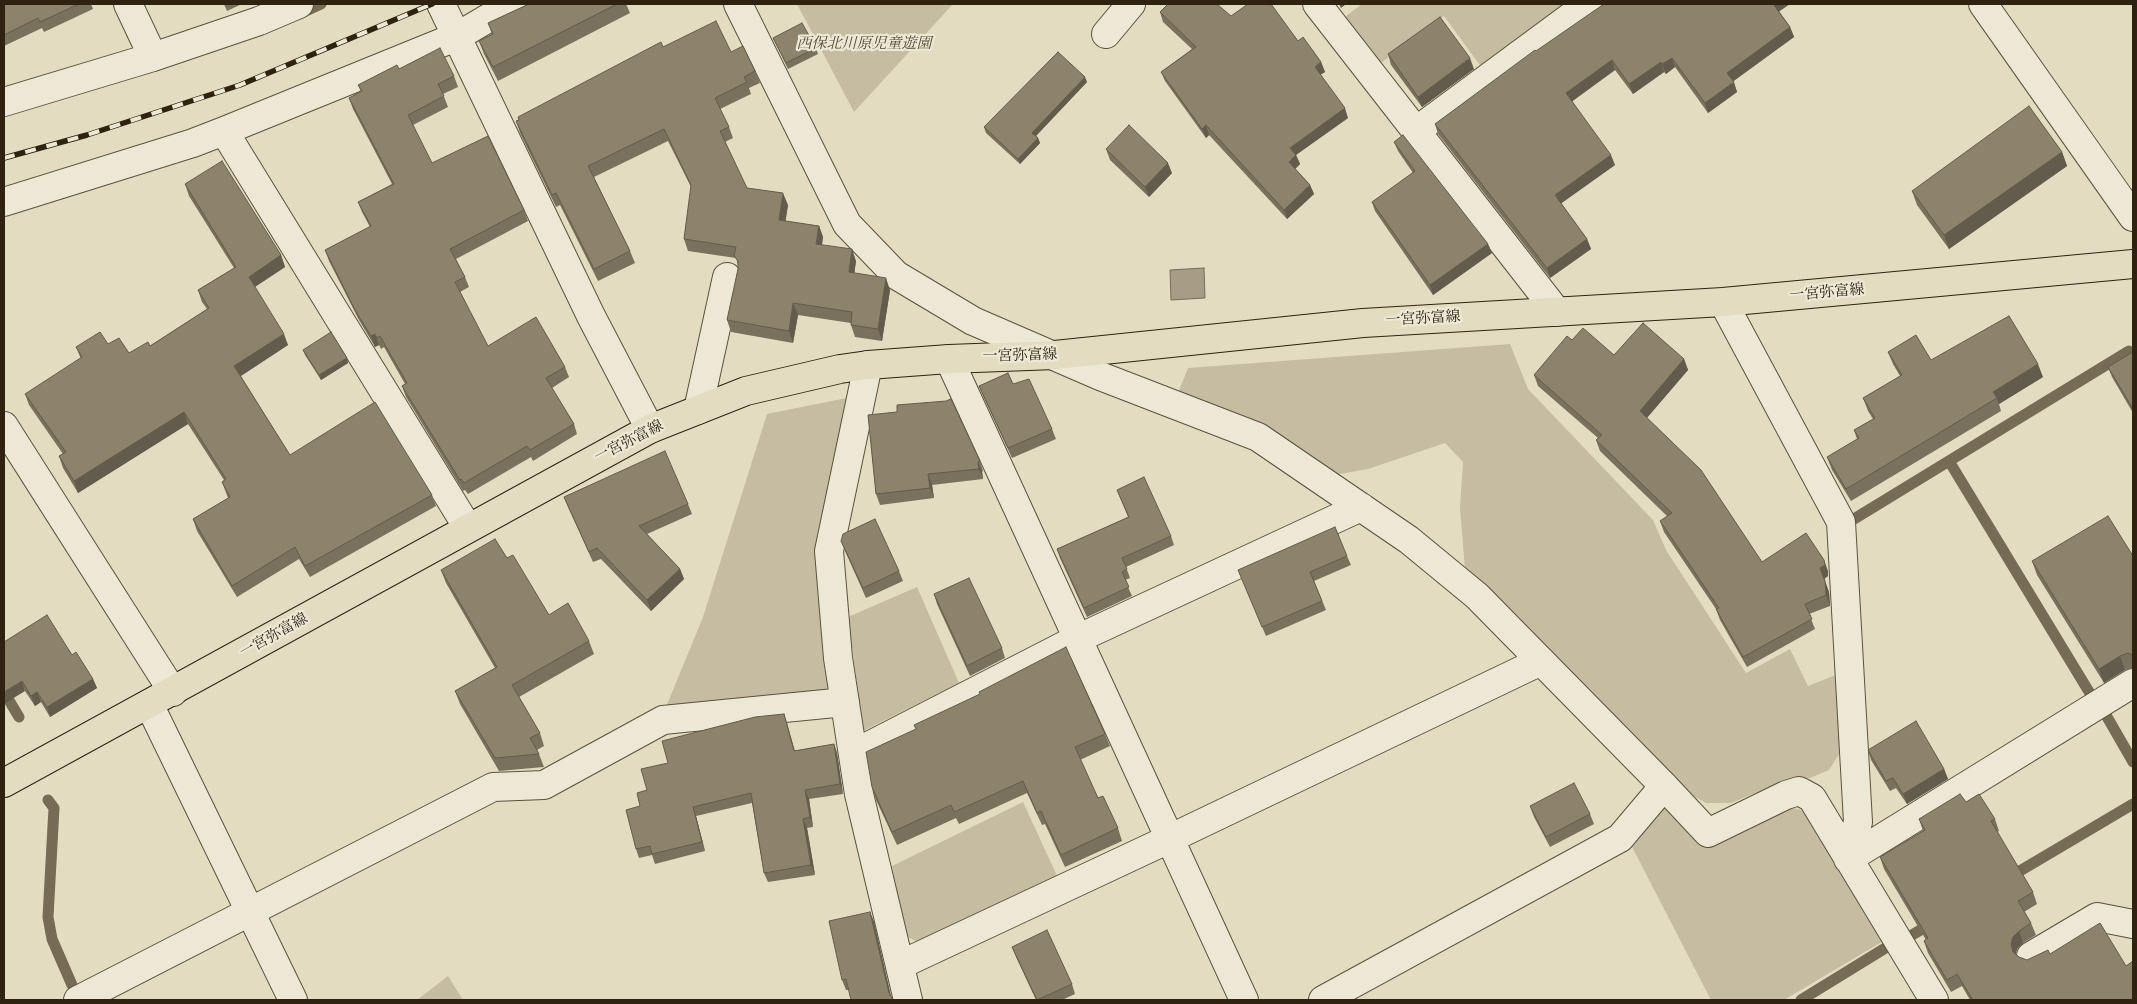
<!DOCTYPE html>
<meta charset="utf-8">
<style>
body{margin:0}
#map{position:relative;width:2137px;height:1004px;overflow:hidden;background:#e4dcc0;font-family:"IM FELL Great Primer",serif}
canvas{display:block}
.frame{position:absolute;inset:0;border:5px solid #2f2211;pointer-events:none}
</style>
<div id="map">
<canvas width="2137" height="1004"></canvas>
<div class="frame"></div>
</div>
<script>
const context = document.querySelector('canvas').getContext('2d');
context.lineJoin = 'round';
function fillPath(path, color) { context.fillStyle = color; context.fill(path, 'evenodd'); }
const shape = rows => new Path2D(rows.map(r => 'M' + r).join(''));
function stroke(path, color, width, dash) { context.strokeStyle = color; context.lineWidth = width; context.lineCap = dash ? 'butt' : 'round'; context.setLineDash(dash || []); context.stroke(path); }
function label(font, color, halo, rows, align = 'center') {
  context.font = font + ' "IM FELL Great Primer","Noto Serif JP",serif'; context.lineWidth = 4.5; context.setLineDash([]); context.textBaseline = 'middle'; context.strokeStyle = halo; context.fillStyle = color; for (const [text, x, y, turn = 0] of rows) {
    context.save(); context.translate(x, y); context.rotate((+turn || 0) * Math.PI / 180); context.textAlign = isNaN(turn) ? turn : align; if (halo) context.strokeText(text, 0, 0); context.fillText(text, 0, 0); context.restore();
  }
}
fillPath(shape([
 [797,4,953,4,854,112],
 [1362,4,1569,4,1482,68,1444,16,1377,66,1342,19],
 [1510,344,1528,389,1653,520,1666,550,1746,673,1790,649,1808,686,1843,672,1841,751,1829,770,1810,778,1794,777,1731,803,1706,803,1677,787,1465,569,1460,508,1463,462,1445,443,1368,469,1329,476,1178,393,1188,368],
 [847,398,831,689,666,707,703,617,767,414],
 [917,587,959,683,863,731,848,617],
 [1664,797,1707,846,1790,807,1808,812,1885,940,1784,1000,1711,1000,1628,839],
 [1023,802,1058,878,922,944,904,935,892,866],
 [448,976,463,1000,417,1000]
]), '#c5bca2');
const water = shape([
 [1204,268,1205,298,1171,300,1170,270,1204,268]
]);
fillPath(water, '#a69d84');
stroke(water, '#766c56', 1);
stroke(shape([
 [299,14,321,4],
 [1949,461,2094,700],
 [1854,519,2129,351],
 [4,692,19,717],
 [2106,715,2133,762],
 [48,800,54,808,48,917,52,939,72,985],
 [2008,878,2133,804],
 [1912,935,1934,922],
 [1801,1000,1887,947]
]), '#766c56', 11);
const minor = shape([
 [441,4,591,316,650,429],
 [738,4,847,224,896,275,973,321,1100,376,1258,437,1409,540,1477,596,1664,786],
 [1317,4,1557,312],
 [1983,4,2133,217],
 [1106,34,1131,4],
 [153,57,259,21,299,4],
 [4,102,153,57,128,4],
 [224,131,468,528],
 [1416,131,1588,4],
 [4,202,193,143,224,131,458,36,512,4],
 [1723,302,1841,522,1858,822,1848,859],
 [949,359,1244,1000],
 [868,365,829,551,838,658,859,794,908,1000],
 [698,410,727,277],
 [4,426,173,692],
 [149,704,293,1000],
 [853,754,1077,639,1361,507],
 [1848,859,2133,683],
 [2031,956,2097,917,2133,924],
 [900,965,1169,839,1541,661],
 [78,1000,493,787,544,785,663,720,845,702],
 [1323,1000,1620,838,1664,786,1708,833,1786,795,1799,791,1812,798,1934,1000]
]);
const major = shape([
 [4,783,650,429,746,391,840,369,868,365,949,359,1055,355,1363,323,1723,302,2133,264]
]);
stroke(minor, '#5c503d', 30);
stroke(major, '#2f2211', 30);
stroke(minor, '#ede8d6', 28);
stroke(major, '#e4dcc0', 28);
const rail = shape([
 [4,158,87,135,240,85,432,4]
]);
stroke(rail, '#2f2211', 5.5);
stroke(rail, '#ede8d6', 4, [11]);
fillPath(shape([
 [4,4,91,4,93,9,44,32,42,28,4,46],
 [224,4,242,4,227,11],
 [529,4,626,4,630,13,498,81,484,54,479,41,492,34,488,23],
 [1779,11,1790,27,1794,37,1733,81,1737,92,1708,113,1675,67,1666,74,1664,72,1633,94,1615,70,1572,101,1615,165,1561,203,1587,239,1591,249,1550,278,1438,134,1435,124,1536,51,1575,25],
 [1160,12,1231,16,1298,41,1321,62,1325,72,1320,75,1348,118,1296,155,1300,164,1295,169,1310,185,1314,194,1287,219,1209,135,1206,138,1165,81,1161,72,1192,49,1163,22],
 [773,38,816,48,818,54,788,69],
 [663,47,731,52,755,71,760,83,749,88,751,94,720,109,729,127,733,138,725,142,747,188,788,205,785,221,819,226,823,237,822,245,856,261,854,273,890,290,882,341,855,337,851,325,851,323,798,315,793,343,731,332,727,320,738,269,738,265,736,258,688,251,684,239,691,187,668,141,594,177,630,251,635,263,598,281,560,205,556,207,520,133,516,121],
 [1388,54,1474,69,1422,107,1391,65],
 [399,69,454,76,458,87,443,94,448,107,413,125,432,163,524,210,528,221,456,259,465,277,469,287,460,292,488,346,565,367,569,377,552,388,574,424,577,434,533,461,531,457,468,494,465,490,463,491,406,397,402,386,405,384,384,347,381,349,379,345,375,347,359,320,329,261,325,250,370,227,362,212,358,202,392,184,353,109,349,98,361,92,358,85],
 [1087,82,1036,136,1038,138,1040,143,1020,164,986,133,984,127],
 [1394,142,1488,244,1492,253,1433,295,1375,211,1372,202,1413,173,1398,151],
 [1106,149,1172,173,1149,197,1110,160],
 [2062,152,2067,166,1949,249,1917,205,1912,191],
 [185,184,281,255,285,267,255,287,288,345,241,376,290,455,432,495,436,506,310,577,299,559,237,597,197,531,193,519,228,498,222,482,224,480,188,424,78,493,63,468,59,456,63,454,29,405,25,394,81,359,76,347,108,344,129,353,150,346,207,309,202,302,198,290,234,268,189,196],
 [303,350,347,358,348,363,321,380,305,355],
 [1888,352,1931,360,2043,377,1999,404,2001,411,1851,501,1832,470,1827,457,1857,439,1854,430,1873,419,1868,411,1863,398,1900,376,1893,364],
 [2133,352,2133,413,2112,377,2108,367],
 [1614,355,1684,359,1688,370,1647,418,1762,562,1828,571,1828,576,1824,579,1829,592,1830,606,1809,614,1815,629,1747,667,1720,620,1716,609,1664,532,1660,521,1667,516,1600,451,1596,440,1598,438,1538,386,1534,375],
 [1013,384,1052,429,1056,439,1012,458,983,396,979,386],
 [868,415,980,461,983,471,982,472,983,479,932,485,934,498,880,505,876,494],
 [1117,490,1171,536,1174,545,1126,567,1130,578,1125,580,1132,596,1087,617,1060,558,1057,549,1128,517],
 [564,497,688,504,692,514,647,534,680,569,684,579,651,611,601,559,593,562,568,507],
 [841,541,899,571,903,581,866,598,845,551],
 [1347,556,1351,565,1314,581,1326,610,1266,636,1238,570],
 [2133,556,2133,668,2125,670,2104,683,2037,575,2032,561],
 [507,558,549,615,589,641,594,654,519,697,540,733,544,746,537,750,539,754,544,767,499,771,460,704,455,691,495,668,446,583,441,570],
 [934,594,1002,648,1005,658,970,676,937,604],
 [4,642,72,655,93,679,97,688,50,717,41,702,35,706,25,691],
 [784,714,795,751,834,744,837,753,843,794,809,799,813,827,807,828,815,875,768,882,764,873,752,803,696,816,705,851,655,864,652,855,639,858,636,849,640,806,647,790,668,763],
 [1105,734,1110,746,1080,760,1098,798,1118,828,1122,841,1065,867,1045,824,1042,825,1027,793,959,824,956,818,897,845,876,800,872,787],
 [1868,750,1944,769,1948,779,1907,804,1896,788,1890,791,1871,760],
 [1966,802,1995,819,1999,831,1997,832,2033,892,2037,904,2024,912,2031,923,2036,935,2023,943,2017,949,2016,954,2019,957,2027,960,2050,954,2133,1000,1970,1000,1962,986,1951,992,1928,953,1924,941,1926,940,1884,869,1880,857,1923,831,1919,819],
 [1530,806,1590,814,1594,824,1550,847,1534,817],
 [870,912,874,922,891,998,848,990,846,990,842,980],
 [1012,947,1072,984,1075,994,1062,1000,1036,1000,1016,957]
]), '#79715d');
fillPath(shape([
 [1339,4,1346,4,1341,8],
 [1773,4,1790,4,1777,13],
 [1790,27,1794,37,1731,83,1727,73],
 [1470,58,1474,69,1422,107,1418,97],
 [1672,58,1675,67,1666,74,1662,64],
 [1612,60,1615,70,1570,103,1566,93],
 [1321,62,1325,72,1318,76,1315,67],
 [1661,62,1664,72,1633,94,1629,84],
 [1085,77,1087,82,1034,138,1032,133],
 [1734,82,1737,92,1708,113,1705,103],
 [1345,108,1348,118,1293,157,1290,148],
 [1206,125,1209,135,1206,138,1202,129],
 [1038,138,1040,143,1020,164,1018,159],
 [2062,152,2067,166,1949,249,1944,235],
 [1296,155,1300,164,1293,171,1289,162],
 [1611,155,1615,165,1559,205,1555,195],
 [1168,163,1172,173,1149,197,1145,187],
 [1310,185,1314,194,1287,219,1284,210],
 [783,193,788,205,784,232,779,220],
 [819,226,823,237,820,256,816,244],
 [1587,239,1591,249,1550,278,1547,268],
 [1488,244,1492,253,1433,295,1430,285],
 [852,249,856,261,853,284,849,272],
 [281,255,285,267,253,288,249,277],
 [886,278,890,290,882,341,878,329],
 [793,303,798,315,793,343,789,331],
 [284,334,288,345,239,377,234,366],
 [375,334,379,345,375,347,371,336],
 [347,358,348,363,321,380,319,375],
 [1684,359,1688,370,1644,421,1640,411],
 [2038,364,2043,377,1999,404,1997,398,1993,392],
 [184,412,188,424,78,493,74,481],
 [978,462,982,472,983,479,979,469],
 [928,474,932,485,934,498,930,488],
 [1824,560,1828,571,1828,576,1824,579,1820,568],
 [680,569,684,579,651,611,647,600],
 [1825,581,1829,592,1830,606,1826,595],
 [2120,656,2125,670,2104,683,2099,669],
 [93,679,97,688,50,717,47,707],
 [22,681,25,691,4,704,4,692],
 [37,692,41,702,35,706,31,696],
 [784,714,787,723,797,760,794,751],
 [834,744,837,753,843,794,840,784],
 [1944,769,1948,779,1907,804,1903,794],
 [805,790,809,799,813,827,810,817],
 [693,807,696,816,705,851,702,842],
 [803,819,807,828,815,875,811,865],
 [870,912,874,922,892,1000,889,993],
 [2019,931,2023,943,2017,949,2015,956,2013,952,2011,944,2013,937]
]), '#635c4c');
const building = shape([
 [4,4,79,4,40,22,38,18,4,35,4,4],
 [529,4,617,4,493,67,479,41,493,34,488,23,529,4],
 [1168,4,1217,4,1231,16,1248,4,1271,4,1298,41,1303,37,1321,62,1315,67,1345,108,1290,148,1296,155,1289,162,1310,185,1284,210,1206,125,1202,129,1161,72,1196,47,1160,12,1168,4],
 [1604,4,1773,4,1790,27,1727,73,1734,82,1705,103,1672,58,1662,64,1661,62,1629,84,1612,60,1566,93,1611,155,1555,195,1587,239,1547,268,1435,124,1535,50,1536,51,1604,4],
 [1440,17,1470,58,1418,97,1388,54,1440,17],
 [716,21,731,52,743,46,755,71,744,77,747,82,715,98,729,127,720,131,747,188,783,193,779,220,819,226,816,244,852,249,849,272,886,278,878,329,851,325,852,312,793,303,789,331,727,320,738,269,738,261,734,256,736,247,684,239,691,185,664,129,588,166,630,251,594,269,556,193,552,195,516,121,519,120,518,117,661,42,663,47,716,21],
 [802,23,816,48,786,63,773,38,802,23],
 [440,48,454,76,438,84,444,96,408,115,432,163,488,136,524,210,450,249,465,277,455,282,488,346,536,317,565,367,546,378,574,424,530,450,527,446,464,483,461,479,460,480,402,386,407,383,380,336,377,338,375,334,371,336,355,310,325,250,371,226,358,202,394,184,349,98,362,91,358,85,397,65,399,69,440,48],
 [1058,52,1085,77,1032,133,1038,138,1018,159,984,127,1058,52],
 [2029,106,2062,152,1944,235,1912,191,2029,106],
 [1129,125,1168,163,1145,187,1106,149,1129,125],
 [1403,135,1488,244,1430,285,1372,202,1415,171,1394,142,1403,135],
 [222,161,281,255,249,277,284,334,234,366,290,455,375,402,432,495,305,566,295,547,232,586,193,519,230,497,222,482,226,479,184,412,74,481,59,456,66,452,25,394,82,357,76,347,100,332,108,344,119,338,129,353,148,342,150,346,209,308,198,290,236,267,185,184,222,161],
 [2009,316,2038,364,1993,392,1997,398,1846,489,1827,457,1859,438,1854,430,1875,418,1863,398,1902,375,1888,352,1916,335,1931,360,2009,316],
 [1643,323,1684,359,1640,411,1701,470,1762,562,1806,533,1824,560,1825,565,1820,568,1825,581,1826,595,1805,604,1812,619,1743,657,1716,609,1719,608,1660,521,1672,513,1596,440,1602,435,1534,375,1567,336,1572,340,1583,328,1614,355,1643,323],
 [331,332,347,358,319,375,303,350,331,332],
 [2133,352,2133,409,2108,367,2133,352],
 [1008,373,1013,384,1029,379,1052,429,1008,448,979,386,1008,373],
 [951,399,980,461,978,462,979,469,928,474,930,488,876,494,868,415,897,412,897,405,946,401,951,399],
 [665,451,688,504,639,526,680,569,647,600,597,548,589,552,564,497,665,451],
 [1144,477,1171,536,1122,558,1127,569,1122,572,1129,587,1084,608,1057,549,1129,517,1117,490,1144,477],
 [2108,516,2133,556,2133,655,2128,653,2120,656,2099,669,2032,561,2108,516],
 [875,519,899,571,863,588,841,541,843,534,875,519],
 [1335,527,1347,556,1310,572,1322,601,1262,627,1238,570,1335,527],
 [495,539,507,558,513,555,549,615,568,603,589,641,512,685,540,733,530,738,539,754,495,758,455,691,497,667,441,570,495,539],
 [969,578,1002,648,967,666,934,594,969,578],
 [47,615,72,655,76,652,93,679,47,707,37,692,31,696,22,681,4,692,4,642,47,615],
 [1066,647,1105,734,1075,747,1098,798,1103,796,1118,828,1061,855,1041,811,1037,813,1023,781,954,812,951,805,892,832,872,787,866,752,916,729,914,725,980,694,979,692,1066,647],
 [784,714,794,751,834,744,840,784,805,790,810,817,803,819,811,865,764,873,751,793,693,807,702,842,652,854,650,846,636,849,626,810,640,806,637,793,647,790,641,769,668,763,662,741,755,717,784,714],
 [1916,721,1944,769,1903,794,1893,778,1886,781,1868,750,1916,721],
 [1574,783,1590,814,1546,837,1530,806,1574,783],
 [1960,794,1966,802,1979,794,1995,819,1991,821,2033,892,2018,901,2031,923,2019,931,2013,937,2011,944,2013,952,2019,957,2027,960,2048,950,2050,954,2100,923,2126,966,2133,961,2133,1000,1973,1000,1957,974,1947,980,1924,941,1928,938,1880,857,1925,830,1919,819,1960,794],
 [870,912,889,993,893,1000,851,1000,846,979,842,980,829,921,870,912],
 [1047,930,1072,984,1037,1000,1012,947,1047,930]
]);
fillPath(building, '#8d836c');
stroke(building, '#635c4c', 1);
label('italic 15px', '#544835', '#ede8d6', [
 ["西保北川原児童遊園",864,44]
]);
label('15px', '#2f2211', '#ede8d6', [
 ["一宮弥富線",1827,293,-5],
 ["一宮弥富線",1423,319,-3],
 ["一宮弥富線",1020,356,-2],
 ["一宮弥富線",629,442,-27],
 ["一宮弥富線",274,636,-29]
]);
</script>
